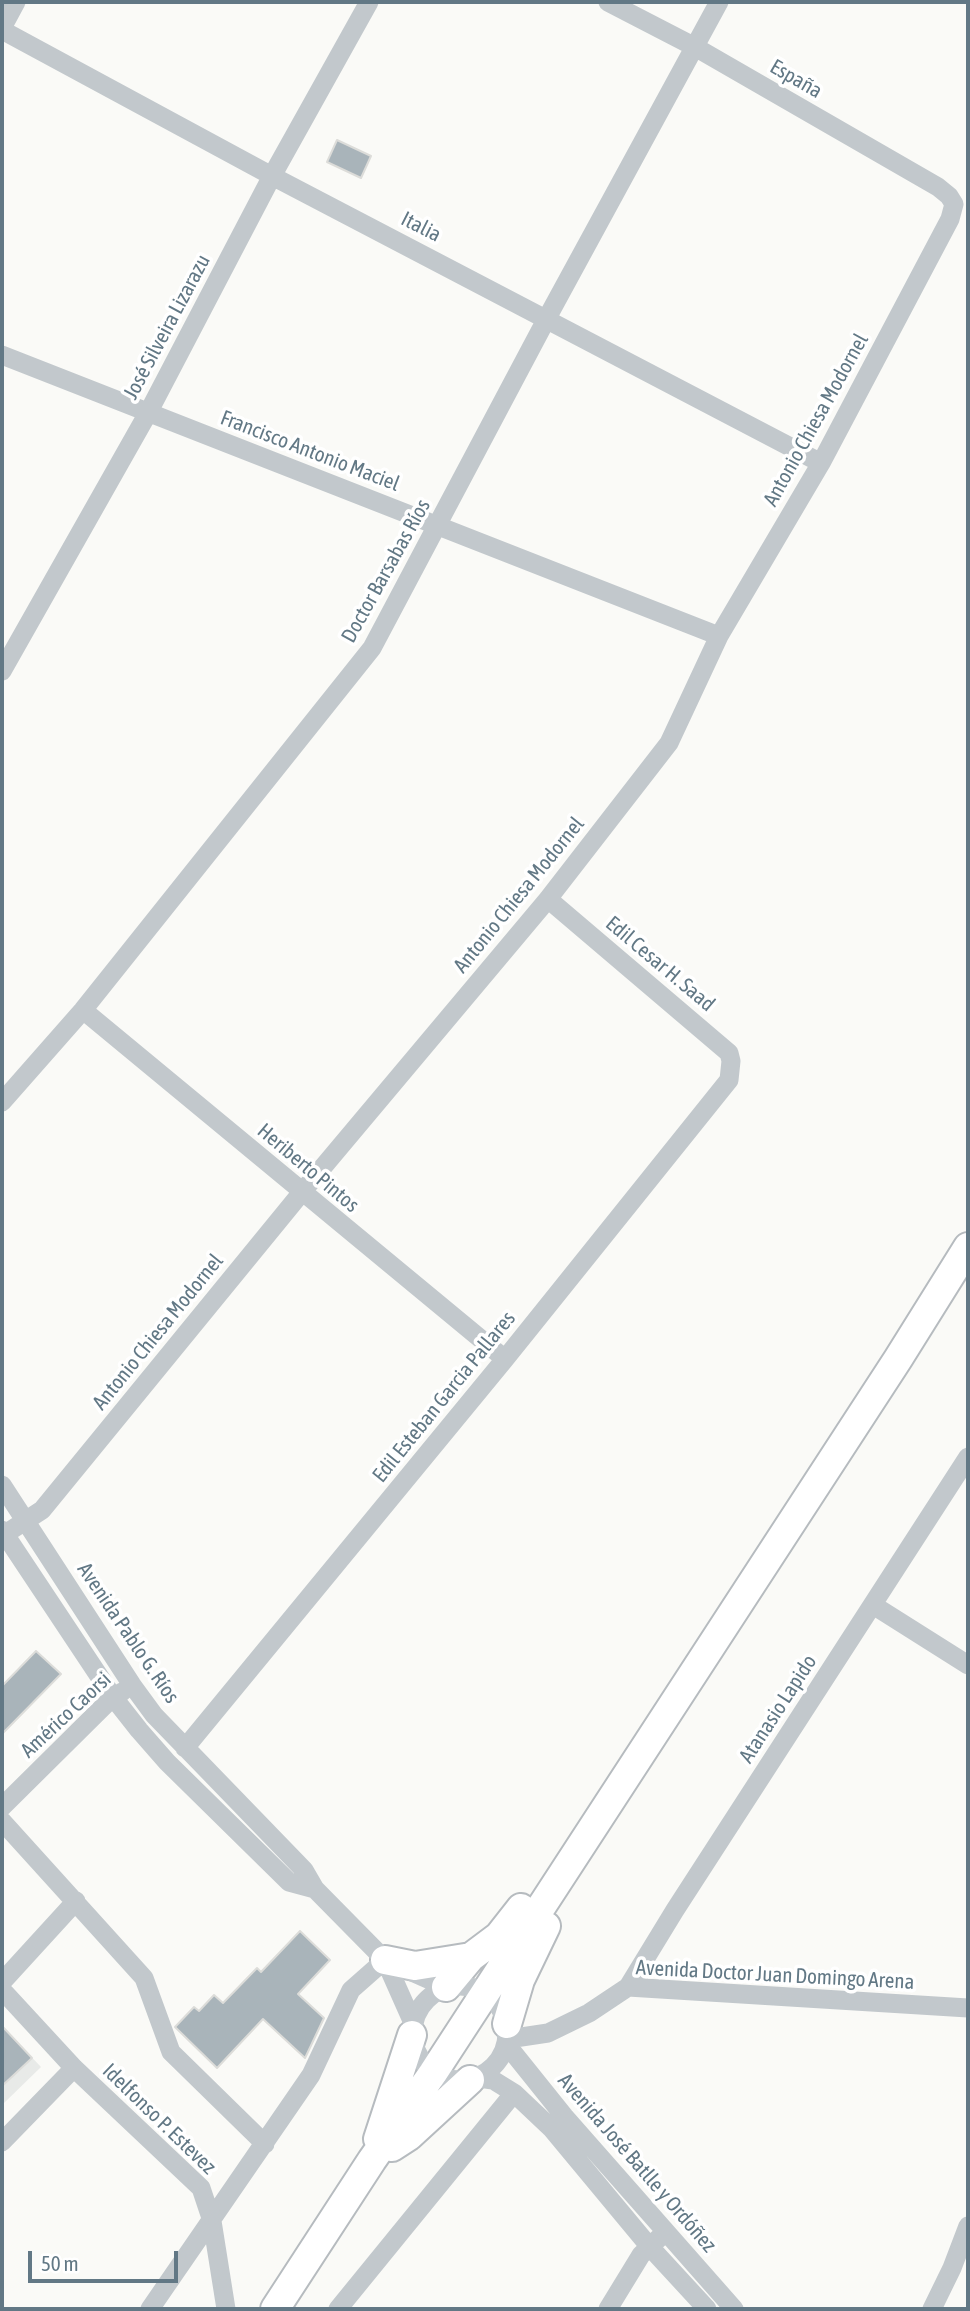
<!DOCTYPE html>
<meta charset="utf-8">
<style>
body{margin:0}
#map{position:relative;width:970px;height:2311px;overflow:hidden;background:#fafaf7;font-family:"Asap Condensed",sans-serif}
canvas{display:block}
.frame{position:absolute;inset:0;border:4px solid #627885;pointer-events:none}
.scale{position:absolute;left:28px;top:2251px;width:150px;height:32px;box-sizing:border-box;border:4px solid #627885;border-top:0;padding-left:9px;font-size:21px;line-height:24px;white-space:nowrap;color:#627885;-webkit-text-stroke:5px #fff;paint-order:stroke}
</style>
<div id="map">
<canvas width="970" height="2311"></canvas>
<div class="frame"></div>
<div class="scale">50 m</div>
</div>
<script>
const context = document.querySelector('canvas').getContext('2d');
context.lineJoin = 'round';
function fillPath(path, color) { context.fillStyle = color; context.fill(path, 'evenodd'); }
const shape = rows => new Path2D(rows.map(r => 'M' + r).join(''));
function stroke(path, color, width, dash) { context.strokeStyle = color; context.lineWidth = width; context.lineCap = dash ? 'butt' : 'round'; context.setLineDash(dash || []); context.stroke(path); }
function label(font, color, halo, rows, align = 'center') {
  context.font = font + ' "Asap Condensed",sans-serif'; context.lineWidth = 7; context.setLineDash([]); context.textBaseline = 'middle'; context.strokeStyle = halo; context.fillStyle = color; for (const [text, x, y, turn = 0] of rows) {
    context.save(); context.translate(x, y); context.rotate((+turn || 0) * Math.PI / 180); context.textAlign = isNaN(turn) ? turn : align; if (halo) context.strokeText(text, 0, 0); context.fillText(text, 0, 0); context.restore();
  }
}
fillPath(shape([
 [2,2026,41,2067,2,2105]
]), '#e8eae8');
const building = shape([
 [337,140,371,156,361,178,327,162,337,140],
 [36,1651,61,1674,2,1734,2,1686,36,1651],
 [300,1931,330,1960,298,1994,324,2018,306,2056,305,2058,263,2019,217,2068,175,2027,194,2007,199,2011,214,1995,223,2003,257,1968,261,1972,300,1931],
 [2,2026,32,2058,2,2086,2,2026]
]);
fillPath(building, '#a9b4ba');
stroke(building, '#dcdcd9', 2);
const highway = shape([
 [385,1960,415,1966,471,1957],
 [446,1987,471,1957,499,1936,521,1908],
 [507,2024,520,1980,546,1926],
 [378,2139,412,2035],
 [392,2147,409,2136,470,2080],
 [275,2309,372,2160,433,2073,898,1359,968,1247]
]);
stroke(highway, '#b6bbbf', 32);
stroke(shape([
 [2,28,16,2],
 [2,30,272,176,821,463],
 [2,355,719,636],
 [2,671,148,413,272,176,369,2],
 [83,1010,505,1359],
 [2,1102,83,1010,372,648,547,318,719,2],
 [2,1485,132,1685,154,1715,304,1870,315,1889,385,1960,446,1987],
 [2,1530,113,1697,139,1730,167,1762,289,1882,315,1889],
 [5,1534,42,1510,302,1192,548,899,669,743,719,636,821,463,950,219,954,204,949,196,938,187,695,47,608,2],
 [873,1605,968,1665],
 [185,1748,505,1359,729,1080,731,1061,729,1053,548,899],
 [2,1807,113,1697,122,1692],
 [2,1821,144,1978,171,2052,265,2144],
 [385,1960,413,2023],
 [2,1982,76,1901],
 '413 2033a47 47 0 1 1 94 0a47 47 0 1 1-94 0Z',
 [628,1987,675,1910,968,1457],
 [2,1990,74,2068,201,2188,212,2221,226,2309],
 [508,2039,548,2033,589,2013,628,1987,968,2008],
 [507,2045,564,2116,734,2309],
 [478,2078,493,2080,514,2093,551,2128,649,2246,707,2309],
 [2,2142,74,2068],
 [150,2309,311,2075,351,1990,385,1960],
 [338,2309,514,2093],
 [608,2309,641,2255,659,2238],
 [932,2309,952,2268,968,2226]
]), '#c2c8cc', 19);
stroke(highway, '#fff', 28);
label('21px', '#627885', '#fff', [
 ["España",796,79,30],
 ["Italia",421,227,27],
 ["José Silveira Lizarazu",167,327,-62],
 ["Antonio Chiesa Modornel",816,420,-61],
 ["Francisco Antonio Maciel",310,451,21],
 ["Doctor Barsabas Ríos",386,571,-61],
 ["Antonio Chiesa Modornel",519,895,-51],
 ["Edil Cesar H. Saad",660,964,40],
 ["Heriberto Pintos",308,1168,40],
 ["Antonio Chiesa Modornel",158,1332,-51],
 ["Edil Esteban Garcia Pallares",444,1397,-51],
 ["Avenida Pablo G. Ríos",128,1633,56],
 ["Atanasio Lapido",778,1709,-57],
 ["Américo Caorsi",66,1715,-43],
 ["Avenida Doctor Juan Domingo Arena",775,1975,3],
 ["Idelfonso P. Estevez",159,2119,44],
 ["Avenida José Batlle y Ordóñez",637,2163,49]
]);
</script>
